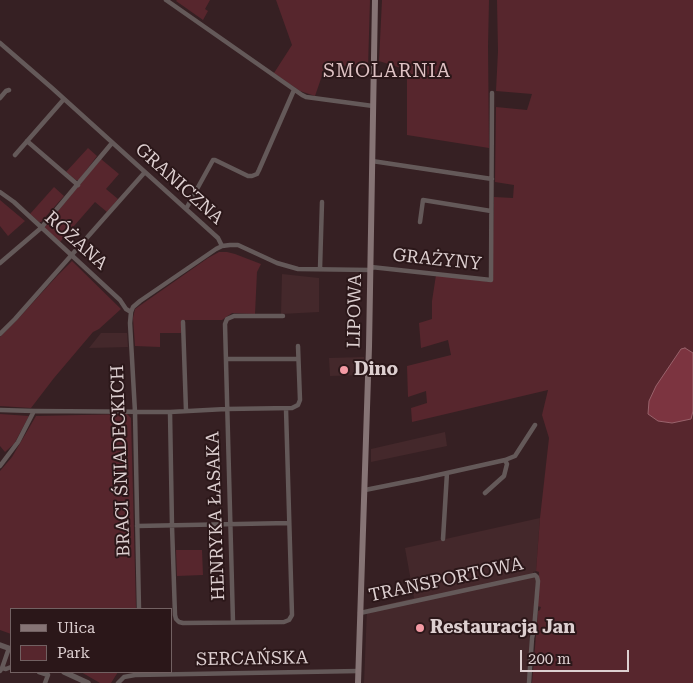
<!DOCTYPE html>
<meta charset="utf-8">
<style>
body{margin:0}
#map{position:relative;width:693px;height:683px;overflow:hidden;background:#362023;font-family:"Roboto Serif",serif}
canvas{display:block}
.legend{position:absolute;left:10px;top:608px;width:162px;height:65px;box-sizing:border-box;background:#2b1719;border:1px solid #726162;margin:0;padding:6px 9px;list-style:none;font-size:15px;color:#ddcfd0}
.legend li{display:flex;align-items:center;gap:10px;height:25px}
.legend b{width:25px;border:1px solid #726162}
.scale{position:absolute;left:520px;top:650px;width:109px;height:22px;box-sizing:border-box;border:2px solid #ddcfd0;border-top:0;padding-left:6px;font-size:15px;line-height:18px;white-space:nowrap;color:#ddcfd0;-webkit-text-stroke:4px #2b1719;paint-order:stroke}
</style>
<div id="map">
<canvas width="693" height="683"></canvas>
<ul class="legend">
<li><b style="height:6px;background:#867475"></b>Ulica</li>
<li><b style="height:14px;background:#57262d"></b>Park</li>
</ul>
<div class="scale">200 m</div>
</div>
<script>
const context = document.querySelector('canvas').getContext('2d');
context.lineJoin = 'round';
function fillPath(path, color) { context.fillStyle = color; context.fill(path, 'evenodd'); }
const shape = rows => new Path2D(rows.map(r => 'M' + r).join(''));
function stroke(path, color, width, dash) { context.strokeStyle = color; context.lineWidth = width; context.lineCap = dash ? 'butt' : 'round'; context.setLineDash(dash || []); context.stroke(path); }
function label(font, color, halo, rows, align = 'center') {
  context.font = font + ' "Roboto Serif",serif'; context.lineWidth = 4; context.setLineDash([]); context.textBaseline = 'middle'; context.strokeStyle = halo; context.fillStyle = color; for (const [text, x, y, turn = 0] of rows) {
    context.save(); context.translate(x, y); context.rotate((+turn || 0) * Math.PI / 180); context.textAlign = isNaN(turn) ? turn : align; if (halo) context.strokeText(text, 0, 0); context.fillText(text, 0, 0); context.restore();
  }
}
fillPath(shape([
 [282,274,319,278,319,312,281,314],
 [101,333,127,333,128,347,89,348],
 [364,357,363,375,330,376,329,358],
 [445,432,447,446,371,462,371,449],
 [540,518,536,571,533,572,536,579,533,622,530,622,528,683,364,683,367,609,414,598,405,548]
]), '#44282b');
fillPath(shape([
 [177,0,210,0,205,9,208,11,203,20,176,1],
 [276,0,370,0,368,68,326,64,315,96,300,91,274,73,292,45],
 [382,0,489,0,488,46,489,148,407,135,407,70,379,61],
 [497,0,693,0,693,683,532,683,538,611,540,610,541,607,537,606,539,572,536,571,540,518,549,438,542,415,548,390,412,422,411,408,427,403,426,391,408,397,407,366,451,355,448,340,421,348,419,323,432,319,432,301,436,275,492,282,494,197,513,198,514,185,495,182,496,107,527,110,532,94,496,91,498,51],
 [88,148,97,156,79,180,76,180,66,172],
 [101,159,119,174,106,189,118,199,107,212,95,202,60,242,44,228],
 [54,187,64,196,41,222,39,222,30,214],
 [0,200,25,221,8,236,0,226],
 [219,252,227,252,235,254,261,264,257,272,255,314,232,313,222,320,181,320,181,333,160,333,160,347,135,346,133,318,135,309,208,258],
 [72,261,121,309,99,329,93,332,54,378,31,408,0,406,0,337,18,319,57,276],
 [0,414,29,416,14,444,5,452,0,446],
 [127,414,131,418,136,609,11,609,11,634,0,630,0,471,12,457,36,416],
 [176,550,202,550,203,575,177,576],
 [81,672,118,672,111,683,100,683]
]), '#57262d');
const water = shape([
 [685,348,693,353,693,411,691,419,672,423,658,421,648,414,649,401,656,386,681,349,685,348]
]);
fillPath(water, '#7c3440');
stroke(water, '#99626b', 1);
stroke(shape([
 [166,0,302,95,306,97,373,106],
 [0,43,52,88,218,238,222,246],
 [0,98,6,91,9,90],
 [27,141,78,185],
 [15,155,64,99],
 [372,161,492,179],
 [0,192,14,202,120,300,126,309,131,312],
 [186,209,213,160,215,160,248,176,252,176,257,174,259,170,294,90],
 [420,222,423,200,491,211],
 [0,263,41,228,112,143],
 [371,267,491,280,492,93],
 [320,269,322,202],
 [183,322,186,411],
 [0,334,15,319,145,172],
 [226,359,298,359],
 [0,410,34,411,170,412,226,409,292,408,298,405,300,400,298,346],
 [170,412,172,526,175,615,176,619,179,622,183,623,284,622,289,620,292,615,286,409],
 [505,460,515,456,535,425],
 [0,466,18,442,34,411],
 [365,490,420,479,505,460,507,464,504,476,485,493],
 [137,526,289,523],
 [443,539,447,473],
 [139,609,135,412,130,323,131,312,133,307,140,301,216,249,222,246,230,245,238,245,277,263,298,269,371,270],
 [360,613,535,575,537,577,538,581,534,630,532,638,529,683],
 [233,622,225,324,227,319,234,316,283,316],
 [2,668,6,669,11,667],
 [0,671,2,668,9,648],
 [39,672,48,675,45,683],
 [118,683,124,677,135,675,359,671]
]), '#645959', 4.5);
stroke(shape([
 [0,645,11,649],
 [64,672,88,683]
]), '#645959', 5.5);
stroke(shape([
 [358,683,369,347,375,0]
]), '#867475', 6);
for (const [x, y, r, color] of [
 [344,370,5,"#f49aa4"],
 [420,628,5,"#f49aa4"]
]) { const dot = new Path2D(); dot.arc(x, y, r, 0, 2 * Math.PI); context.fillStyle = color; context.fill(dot); stroke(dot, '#2b1719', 2); }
label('18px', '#ddcfd0', '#2b1719', [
 ["GRANICZNA",179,184,42],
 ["RÓŻANA",76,241,42],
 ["GRAŻYNY",437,260,6],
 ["LIPOWA",355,311,-89],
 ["BRACI ŚNIADECKICH",121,461,-92],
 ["HENRYKA ŁASAKA",216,516,-92],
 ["TRANSPORTOWA",446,580,-12],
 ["SERCAŃSKA",252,659,-1]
]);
label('bold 18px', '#ddcfd0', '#2b1719', [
 ["Dino",354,370],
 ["Restauracja Jan",430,628]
], 'left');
context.letterSpacing = '1px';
label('19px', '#dec1c3', '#2b1719', [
 ["SMOLARNIA",387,71]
]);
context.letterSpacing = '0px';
</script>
